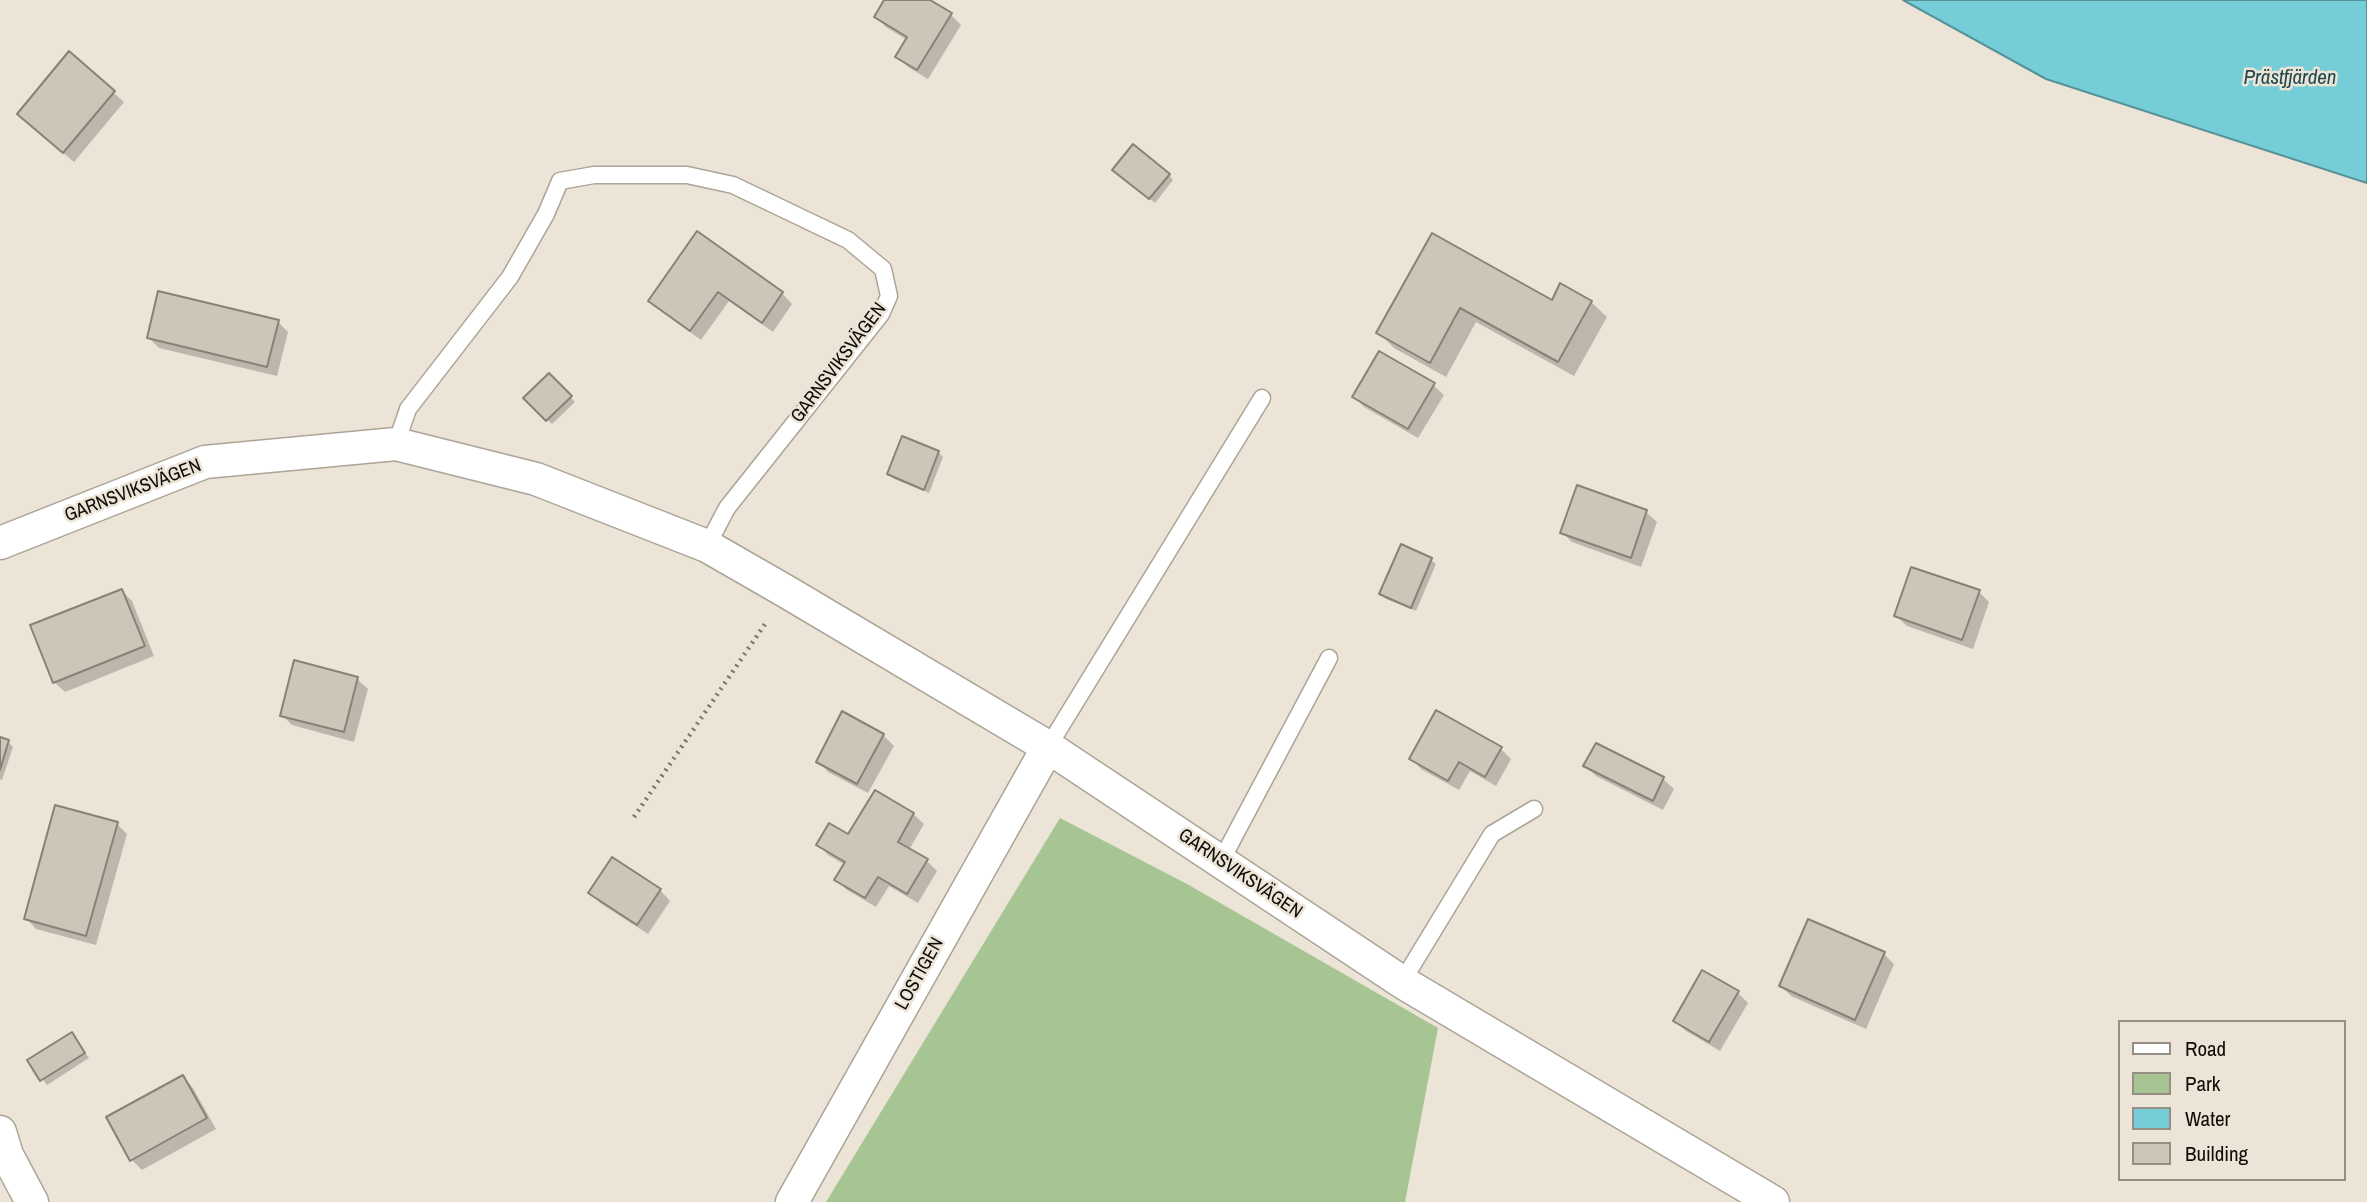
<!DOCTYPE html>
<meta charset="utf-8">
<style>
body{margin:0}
#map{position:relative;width:2367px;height:1202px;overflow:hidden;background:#ece4d7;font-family:"Archivo Narrow",sans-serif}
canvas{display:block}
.legend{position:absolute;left:2118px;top:1020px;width:228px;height:161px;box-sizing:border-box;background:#ece4d7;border:2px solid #948e84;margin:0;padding:9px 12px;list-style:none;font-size:21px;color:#0f0d08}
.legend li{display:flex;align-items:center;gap:14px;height:35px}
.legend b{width:35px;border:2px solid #948e84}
</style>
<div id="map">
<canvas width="2367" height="1202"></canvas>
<ul class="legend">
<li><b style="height:9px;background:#fff"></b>Road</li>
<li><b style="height:19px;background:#a6c593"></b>Park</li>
<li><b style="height:19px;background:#75cdd7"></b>Water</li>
<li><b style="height:19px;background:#cdc5b8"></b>Building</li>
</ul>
</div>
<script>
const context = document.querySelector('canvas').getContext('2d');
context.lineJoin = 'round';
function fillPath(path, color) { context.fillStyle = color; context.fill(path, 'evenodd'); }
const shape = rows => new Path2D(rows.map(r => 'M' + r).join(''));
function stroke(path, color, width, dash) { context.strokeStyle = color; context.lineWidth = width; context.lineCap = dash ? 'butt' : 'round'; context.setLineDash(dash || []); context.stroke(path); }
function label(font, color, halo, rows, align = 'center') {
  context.font = font + ' "Archivo Narrow",sans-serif'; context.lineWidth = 5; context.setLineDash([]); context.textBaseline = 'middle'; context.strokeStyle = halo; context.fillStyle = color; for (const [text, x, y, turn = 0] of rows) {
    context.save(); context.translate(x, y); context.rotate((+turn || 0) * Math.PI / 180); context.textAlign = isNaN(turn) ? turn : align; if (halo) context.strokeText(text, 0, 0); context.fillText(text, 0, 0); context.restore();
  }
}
fillPath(shape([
 [1060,818,1187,884,1438,1028,1405,1202,826,1202]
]), '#a6c593');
const water = shape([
 [1903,0,2367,0,2367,183,2046,79,1903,0]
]);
fillPath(water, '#75cdd7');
stroke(water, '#569399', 2);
fillPath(shape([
 [886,0,926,0,950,14,961,25,928,79,908,67,897,57,907,40,886,27,876,17],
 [69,54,124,102,74,162,30,124],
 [1119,174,1169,175,1173,180,1155,203],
 [698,234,782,293,792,304,773,332,729,301,701,340,661,311,651,301],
 [1432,236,1553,302,1591,302,1607,317,1574,376,1476,322,1446,377,1394,348,1379,333],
 [278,322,288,332,277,376,159,348,149,338],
 [549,375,575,402,552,424,525,398],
 [1433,385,1444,395,1418,438,1364,407,1354,396],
 [938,452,943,457,929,493,894,479,889,474],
 [1578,488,1646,512,1657,522,1641,567,1572,542,1562,532],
 [1402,547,1431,560,1436,564,1416,611,1386,599,1381,594],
 [122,591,132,601,154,656,65,692,54,682],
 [1979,592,1989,602,1973,649,1907,626,1896,616],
 [357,679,368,689,354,742,292,725,282,715],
 [1437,712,1501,749,1511,759,1496,786,1470,771,1459,790,1421,769,1411,758],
 [883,735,894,746,868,793,828,772,818,761],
 [0,739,8,742,13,747,2,780,0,779],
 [1597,745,1663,779,1674,789,1663,810,1596,776,1586,766],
 [913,814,924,824,909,850,927,861,937,871,918,903,889,886,876,907,847,890,836,880,845,865,828,855,818,844,849,837],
 [117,824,127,834,96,945,36,929,26,918],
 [660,890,670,901,648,934,600,903,590,892],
 [1884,954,1894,964,1866,1029,1791,996,1781,986],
 [1738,993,1748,1003,1720,1051,1686,1031,1675,1021],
 [72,1034,89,1058,47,1085,30,1061],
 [183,1077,193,1088,216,1129,142,1170,132,1160]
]), '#0003');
const building = shape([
 [884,0,930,0,952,13,917,70,895,57,907,37,874,17,884,0],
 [69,51,115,91,63,153,17,114,69,51],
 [1133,144,1170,174,1149,199,1112,170,1133,144],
 [697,231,783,292,762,323,718,292,690,331,648,301,697,231],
 [1432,233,1552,300,1560,283,1592,301,1558,362,1460,308,1430,363,1376,333,1432,233],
 [158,291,279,320,267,367,147,338,158,291],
 [1379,351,1435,383,1408,429,1352,397,1379,351],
 [549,373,572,396,546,421,523,398,549,373],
 [902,436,939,451,924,490,887,474,902,436],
 [1577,485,1647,510,1631,558,1560,533,1577,485],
 [1401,544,1432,558,1411,608,1379,594,1401,544],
 [1911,567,1980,590,1962,640,1894,616,1911,567],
 [122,589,145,646,53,683,30,625,122,589],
 [294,660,358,677,344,732,280,716,294,660],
 [1436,710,1502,747,1485,777,1459,762,1448,781,1409,759,1436,710],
 [842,711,884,734,857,784,816,762,842,711],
 [0,737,9,740,0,770,0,737],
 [1596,743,1664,777,1653,801,1583,766,1596,743],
 [875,790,914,813,898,842,928,859,907,894,878,877,865,898,834,880,845,862,816,845,829,823,848,834,875,790],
 [55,805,118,822,86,936,24,919,55,805],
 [612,857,661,889,637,925,588,893,612,857],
 [1808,919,1885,952,1855,1020,1779,986,1808,919],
 [1702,970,1739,991,1709,1042,1673,1021,1702,970],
 [72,1032,85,1053,40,1081,27,1060,72,1032],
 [183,1075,207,1118,130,1161,106,1117,183,1075]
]);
fillPath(building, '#cdc5b8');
stroke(building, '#888175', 2);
const lane = shape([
 [396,444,408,409,510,277,546,214,560,181,594,175,687,175,733,185,848,240,883,269,889,296,881,314,727,508,707,546],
 [1048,747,1262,398],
 [1221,861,1329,658],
 [1402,982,1492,834,1534,809]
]);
const street = shape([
 [0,543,205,462,396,444,536,479,707,546,787,592,1048,747,1402,982,1773,1202],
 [0,1132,7,1155,32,1202],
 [792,1202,1048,747]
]);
stroke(lane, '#aba497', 19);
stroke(street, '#aba497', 35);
stroke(shape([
 [634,817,765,624]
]), '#7b766d', 4.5, [2, 5]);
stroke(lane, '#fff', 16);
stroke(street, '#fff', 32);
label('19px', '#0f0d08', '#ece4d7', [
 ["GARNSVIKSVÄGEN",839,363,-53],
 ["GARNSVIKSVÄGEN",133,491,-21],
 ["GARNSVIKSVÄGEN",1240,874,34],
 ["LOSTIGEN",920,974,-61]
]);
label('italic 21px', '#20494e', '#ece4d7', [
 ["Prästfjärden",2290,78]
]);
</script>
